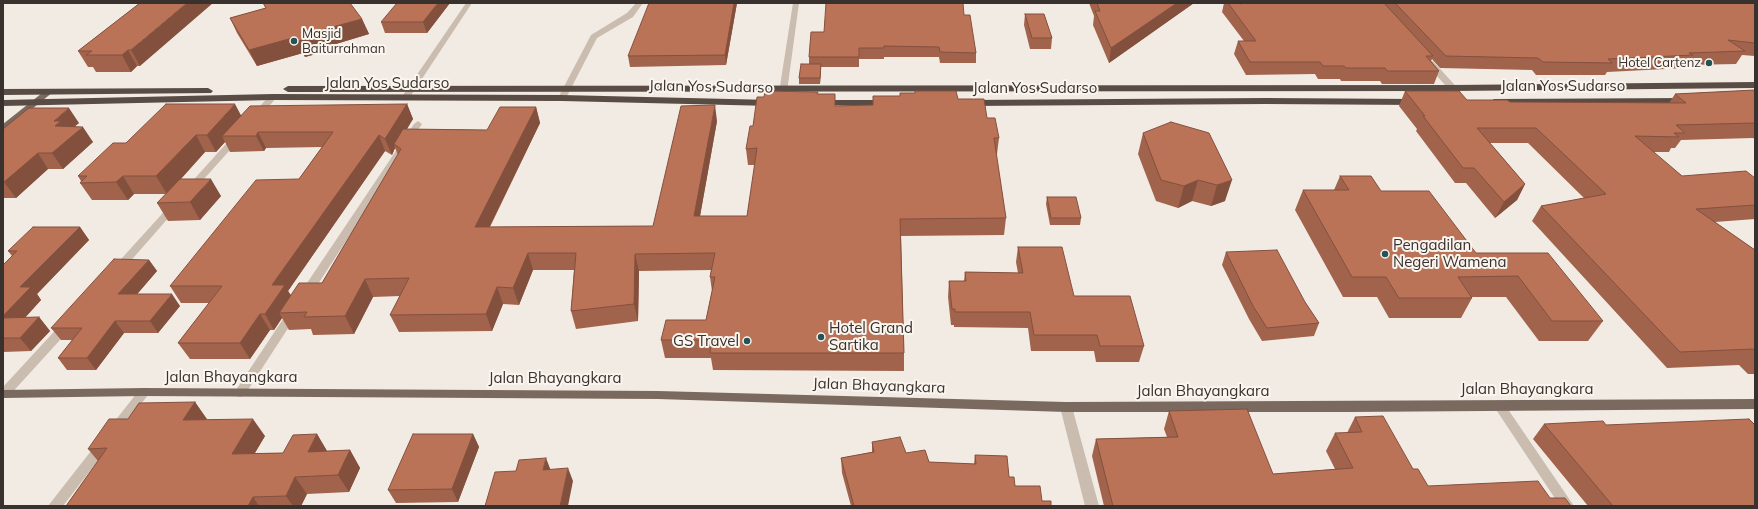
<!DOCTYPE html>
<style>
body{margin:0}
#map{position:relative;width:1758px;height:509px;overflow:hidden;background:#f2ebe3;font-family:Mulish,sans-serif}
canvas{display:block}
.frame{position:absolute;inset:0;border:4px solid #39312d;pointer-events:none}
</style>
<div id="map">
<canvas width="1758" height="509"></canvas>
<div class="frame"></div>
</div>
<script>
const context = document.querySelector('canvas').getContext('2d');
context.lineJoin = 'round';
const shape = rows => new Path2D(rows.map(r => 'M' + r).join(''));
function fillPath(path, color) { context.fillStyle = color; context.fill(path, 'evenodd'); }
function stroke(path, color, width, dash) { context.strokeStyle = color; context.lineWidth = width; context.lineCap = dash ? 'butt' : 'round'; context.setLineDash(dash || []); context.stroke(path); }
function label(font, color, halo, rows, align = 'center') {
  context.font = font + ' Mulish,sans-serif'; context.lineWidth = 4; context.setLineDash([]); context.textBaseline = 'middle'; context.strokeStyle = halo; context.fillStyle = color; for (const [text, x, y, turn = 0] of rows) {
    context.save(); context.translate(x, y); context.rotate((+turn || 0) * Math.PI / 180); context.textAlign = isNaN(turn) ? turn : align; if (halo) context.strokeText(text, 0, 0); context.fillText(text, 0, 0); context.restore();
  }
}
fillPath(shape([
 [466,3,472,3,408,100,402,100,401,98,466,3],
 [636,3,643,3,633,17,597,38,566,98,565,100,559,100,558,98,591,35,627,13,636,3],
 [793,3,799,3,786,99,782,101,778,99,793,3],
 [1427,61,1433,61,1461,92,1461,96,1455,96,1427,65,1427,61],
 [270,95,273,95,277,97,259,118,253,118,253,114,270,95],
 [418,121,422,124,309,298,301,298,300,295,301,292,414,124,418,121],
 [236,135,239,136,240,138,239,140,194,190,188,190,186,188,188,186,233,136,236,135],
 [174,203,177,204,179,206,177,208,121,272,113,272,112,270,113,268,171,204,174,203],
 [293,309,297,310,298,313,244,396,240,397,236,396,234,393,236,390,289,310,293,309],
 [66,322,70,323,71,326,70,329,8,397,3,398,3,387,62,323,66,322],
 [144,388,148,389,150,392,148,395,119,432,115,434,111,432,109,429,111,426,140,389,144,388],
 [1499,400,1503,402,1574,506,1560,506,1495,408,1493,405,1495,402,1499,400],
 [1066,402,1070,404,1072,407,1099,506,1085,506,1060,407,1062,404,1066,402],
 [102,441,106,442,108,446,106,450,63,506,48,506,98,442,102,441]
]), '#cabcaf');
fillPath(shape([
 [46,90,49,90,53,92,6,130,3,131,3,124,46,90],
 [144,388,658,391,1066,402,1755,399,1755,409,1350,412,1066,412,658,399,144,396,3,398,3,390,144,388]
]), '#7a695f');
fillPath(shape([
 [1755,82,1755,88,1453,91,288,92,283,89,288,86,1453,85,1755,82],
 [208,88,213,91,211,93,3,95,3,89,208,88],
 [273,94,562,95,772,100,777,103,772,106,562,101,273,100,3,106,3,100,273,94],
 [1266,98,1416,99,1421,102,1416,105,1266,104,968,106,963,103,968,100,1266,98],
 [1686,98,1691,101,1689,103,1494,105,1489,102,1494,99,1686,98],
 [820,100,890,100,895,103,890,106,817,105,815,103,820,100]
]), '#594c45');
fillPath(shape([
 [140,3,140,66,137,66,131,72,96,72,93,67,88,67,78,51],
 [263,3,362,19,369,34,326,47,327,51,305,57,303,53,257,66,237,33,230,18,266,8],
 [450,3,427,33,385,33,381,22],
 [737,3,726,65,630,67,628,56],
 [1089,3,1194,3,1109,63,1093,25,1094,16],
 [1224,3,1755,3,1755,56,1742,55,1736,64,1687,65,1685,68,1607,72,1605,75,1536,75,1532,70,1440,68,1432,59,1431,61,1439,71,1434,84,1382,84,1380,81,1341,81,1340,79,1318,79,1315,74,1246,75,1234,54,1238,41,1244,41,1222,12],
 [1025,14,1052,38,1051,49,1030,49,1024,25],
 [964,15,976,53,976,63,940,63,939,57,884,57,884,59,859,59,859,67,821,67,820,84,799,84,799,78,809,64,809,57,824,32],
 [1755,90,1755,139,1753,138,1681,140,1675,148,1671,148,1669,152,1653,152,1682,176,1755,178,1755,219,1715,222,1755,250,1755,374,1748,374,1739,365,1667,368,1532,221,1541,206,1584,198,1528,143,1490,143,1525,184,1517,200,1495,218,1466,183,1455,183,1416,131,1417,129,1399,106,1405,91,1467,100,1510,102,1669,103,1675,94],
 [818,94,835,106,873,105,958,99,987,118,999,138,997,154,996,154,1006,218,1004,235,901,236,904,353,904,371,713,370,711,358,665,358,661,340,706,320,712,291,710,277,711,270,639,271,638,321,576,329,571,311,574,270,533,270,519,305,503,304,492,331,399,332,390,315,400,296,373,297,354,334,313,335,311,329,289,330,282,318,274,330,270,330,250,359,190,359,178,343,209,303,181,303,170,286,299,179,322,147,266,148,264,151,230,152,225,142,216,152,205,152,181,179,221,196,200,220,168,221,157,203,166,194,134,194,128,200,92,200,80,183,81,181,78,176,126,143,241,115,407,104,413,119,406,129,487,130,536,107,540,123,490,227,653,226,717,121,700,216,747,216,755,165,748,165,746,149,753,126],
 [395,148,398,155,322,283,291,295,288,291,385,151,392,155],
 [79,123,75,126,93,142,63,169,48,169,16,198,3,198,3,129],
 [1143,133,1209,133,1225,201,1211,206,1192,201,1178,208,1156,201,1138,154],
 [1340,176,1381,191,1476,253,1603,321,1588,341,1539,341,1506,297,1472,297,1472,298,1461,318,1389,318,1377,297,1343,297,1295,210,1303,190,1334,190],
 [1047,197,1081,218,1080,225,1050,225,1046,204],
 [80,227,89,240,37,294,41,300,25,318,39,317,50,331,31,351,3,352,3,265,12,256,8,251],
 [1018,247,1074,296,1144,346,1139,362,1096,362,1094,351,1031,351,1028,328,954,327,954,325,951,325,948,297,949,281,964,281,965,272,1018,273,1016,262],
 [1226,252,1305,302,1319,323,1314,336,1262,341,1249,319,1222,265],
 [149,260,157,271,137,294,180,306,158,333,124,333,96,370,67,370,58,358,72,340,61,340,51,328],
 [195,402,207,420,265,436,255,453,283,453,317,434,327,451,350,450,360,468,349,492,307,494,301,506,66,506,98,461,88,449,128,419],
 [1169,411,1273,474,1335,469,1326,451,1335,433,1347,433,1355,417,1413,469,1428,486,1550,498,1571,506,1104,506,1092,456,1096,439,1167,437,1164,429],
 [1544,424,1606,425,1755,506,1588,506,1533,439],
 [473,434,479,447,458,502,396,503,388,490],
 [872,442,906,453,929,462,974,464,975,455,1009,477,1015,486,1051,506,851,506,842,473,841,458,872,452]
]), '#a1634c');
fillPath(shape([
 [187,3,213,3,140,66,131,50],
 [438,3,450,3,427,33,423,22],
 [734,3,737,3,726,65,725,55],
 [1177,3,1194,3,1109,63,1111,48],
 [362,19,369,34,326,47,327,51,305,57,298,41,318,31],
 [296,37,303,53,257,66,249,50],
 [128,50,137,66,131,72,122,55],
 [821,64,821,70,820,84,820,78],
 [235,104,244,121,222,136,225,142,216,152,207,135],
 [407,104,413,119,397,146,394,144,395,148,392,155,385,139],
 [715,105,717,121,697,233,694,216],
 [536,107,540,123,481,244,475,227],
 [69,108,79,123,68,132,55,126,54,121],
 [83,127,93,142,63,169,52,153],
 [258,132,266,148,264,151,256,136],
 [196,135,205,152,167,194,156,176],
 [379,135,385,151,288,291,294,301,279,313,282,318,274,330,265,314,272,285],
 [38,153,48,169,16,198,4,182],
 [123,176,134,194,128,200,116,182],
 [211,179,221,196,200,220,190,202],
 [1198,180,1192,201,1178,208,1184,186],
 [1232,180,1225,201,1211,206,1217,185],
 [1525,184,1517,200,1495,218,1504,202],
 [80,227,89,240,37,294,41,300,6,338,3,338,3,316,20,287],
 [528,253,533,270,519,305,513,288],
 [635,254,639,271,638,321,634,304],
 [149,260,157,271,127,306,118,294],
 [365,279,373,297,354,334,345,316],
 [497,287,503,304,492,331,486,314],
 [172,294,180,306,158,333,150,321],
 [260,314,270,330,250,359,240,343],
 [39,317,50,331,31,351,20,338],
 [115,321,124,333,96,370,87,358],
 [195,402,207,419,196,437,183,420],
 [253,419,265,436,244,471,232,454],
 [317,434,327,451,308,452],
 [473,434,479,447,458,502,452,489],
 [350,450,360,468,349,492,338,475],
 [546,458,551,471,543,470],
 [568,468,573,481,568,506,560,506],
 [295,477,307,494,301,506,293,506,286,496],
 [253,497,259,506,248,506]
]), '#83503e');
const building = shape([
 [140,3,187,3,131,50,128,50,122,55,86,55,92,51,78,51,140,3],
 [263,3,350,3,362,19,318,31,321,35,298,41,296,37,249,50,230,18,266,8,263,3],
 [397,3,438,3,423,22,381,22,397,3],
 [649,3,734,3,725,55,628,56,649,3],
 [826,3,963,3,964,15,970,15,976,53,940,52,939,47,884,46,884,48,859,48,859,57,809,57,811,32,824,32,826,3],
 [1097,3,1177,3,1111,48,1095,11,1100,11,1097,3],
 [1228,3,1236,3,1241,4,1240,3,1384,3,1433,56,1426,56,1439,71,1387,71,1385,68,1346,68,1344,66,1323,66,1320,62,1250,62,1238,41,1256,41,1228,3],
 [1395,3,1755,3,1755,43,1728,40,1745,51,1689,53,1693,55,1608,59,1612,63,1543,62,1538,58,1446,56,1395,3],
 [1025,14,1044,14,1052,38,1032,38,1025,14],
 [801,64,821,64,820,78,799,78,801,64],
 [1755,90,1755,123,1676,125,1685,133,1674,133,1679,137,1635,136,1682,176,1746,171,1755,178,1755,205,1696,209,1755,250,1755,351,1753,349,1680,352,1541,206,1606,194,1536,128,1477,128,1525,184,1504,202,1474,168,1463,168,1423,116,1425,116,1405,91,1459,91,1467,100,1507,100,1510,102,1686,103,1675,94,1755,90],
 [765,91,818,92,817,94,835,94,835,106,873,105,873,96,900,96,900,93,915,93,915,91,956,91,958,99,984,99,987,118,995,118,999,138,994,138,1006,218,900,219,904,353,710,353,712,340,661,340,666,320,706,320,715,277,710,277,715,253,635,254,634,304,571,311,576,253,528,253,513,288,497,287,486,314,390,315,409,278,365,279,345,316,304,317,307,312,279,313,299,283,322,283,401,149,394,144,403,129,487,130,500,107,536,107,475,227,653,226,681,106,715,105,694,216,747,216,757,148,746,149,750,126,753,126,757,97,764,97,765,91],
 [166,104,235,104,207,135,196,135,156,176,123,176,116,182,80,183,87,176,78,176,113,143,126,143,166,104],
 [407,104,385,139,379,135,272,285,285,285,265,314,260,314,240,343,178,343,222,286,170,286,256,180,299,179,333,132,258,132,256,136,222,136,250,106,407,104],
 [29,108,69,108,54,121,61,121,55,126,83,127,52,153,38,153,4,182,3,182,3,129,29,108],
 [1171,122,1209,133,1232,180,1217,185,1198,180,1184,186,1161,180,1143,133,1171,122],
 [1340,176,1371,176,1381,191,1429,191,1476,253,1548,253,1603,321,1552,321,1518,276,1458,277,1472,298,1399,298,1386,277,1352,277,1303,190,1349,190,1340,176],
 [180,179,211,179,190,202,157,203,180,179],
 [1047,197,1076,197,1081,218,1051,218,1047,197],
 [33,227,80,227,20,287,31,287,3,316,3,265,17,251,8,251,33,227],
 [1018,247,1062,247,1074,296,1130,296,1144,346,1100,346,1097,335,1034,335,1030,312,955,312,955,309,952,309,949,281,966,281,965,272,1023,273,1018,247],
 [1277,250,1305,302,1319,323,1267,328,1253,306,1226,252,1277,250],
 [114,259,149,260,118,294,172,294,150,321,115,321,87,358,58,358,82,328,51,328,114,259],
 [39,317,20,338,3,338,3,318,39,317],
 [195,402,183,420,253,419,232,454,283,453,293,435,317,434,308,452,350,450,338,475,295,477,286,496,253,497,248,506,66,506,107,448,88,449,109,419,128,419,139,403,195,402],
 [1247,409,1273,474,1353,468,1335,433,1362,432,1355,417,1383,416,1413,469,1418,469,1428,486,1538,481,1550,498,1565,498,1571,506,1113,506,1096,439,1178,437,1169,411,1247,409],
 [1749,419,1755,425,1755,506,1613,506,1544,424,1603,421,1606,425,1749,419],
 [413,434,473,434,452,489,388,490,413,434],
 [900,437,906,453,925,450,929,462,976,464,975,455,1007,456,1009,477,1014,477,1015,486,1040,486,1042,501,1051,501,1051,506,853,506,854,506,841,458,874,452,872,442,900,437],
 [546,458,543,470,568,468,560,506,485,506,495,472,516,471,519,460,546,458]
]);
fillPath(building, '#bb7358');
stroke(building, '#83503e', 1);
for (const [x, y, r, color] of [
 [294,41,4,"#265357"],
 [1709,63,4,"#265357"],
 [1385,254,4,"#265357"],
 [821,337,4,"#265357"],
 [747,341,4,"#265357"]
]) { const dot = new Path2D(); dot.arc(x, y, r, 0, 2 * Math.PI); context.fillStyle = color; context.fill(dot); stroke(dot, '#faf5ef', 1.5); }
label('13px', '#39312d', '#faf5ef', [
 ["Masjid",302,34],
 ["Baiturrahman",302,49],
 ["Hotel Cartenz",1701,63,"right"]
], 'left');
label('15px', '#39312d', '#faf5ef', [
 ["Jalan Yos Sudarso",387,83],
 ["Jalan Yos Sudarso",1563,86],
 ["Jalan Yos Sudarso",711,87,1],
 ["Jalan Yos Sudarso",1035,88],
 ["Jalan Bhayangkara",231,377],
 ["Jalan Bhayangkara",555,378],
 ["Jalan Bhayangkara",879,386,2],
 ["Jalan Bhayangkara",1527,389],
 ["Jalan Bhayangkara",1203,391]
]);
label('15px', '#39312d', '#faf5ef', [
 ["Pengadilan",1393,245],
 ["Negeri Wamena",1393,262],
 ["Hotel Grand",829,328],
 ["Sartika",829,345],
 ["GS Travel",739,341,"right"]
], 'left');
</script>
